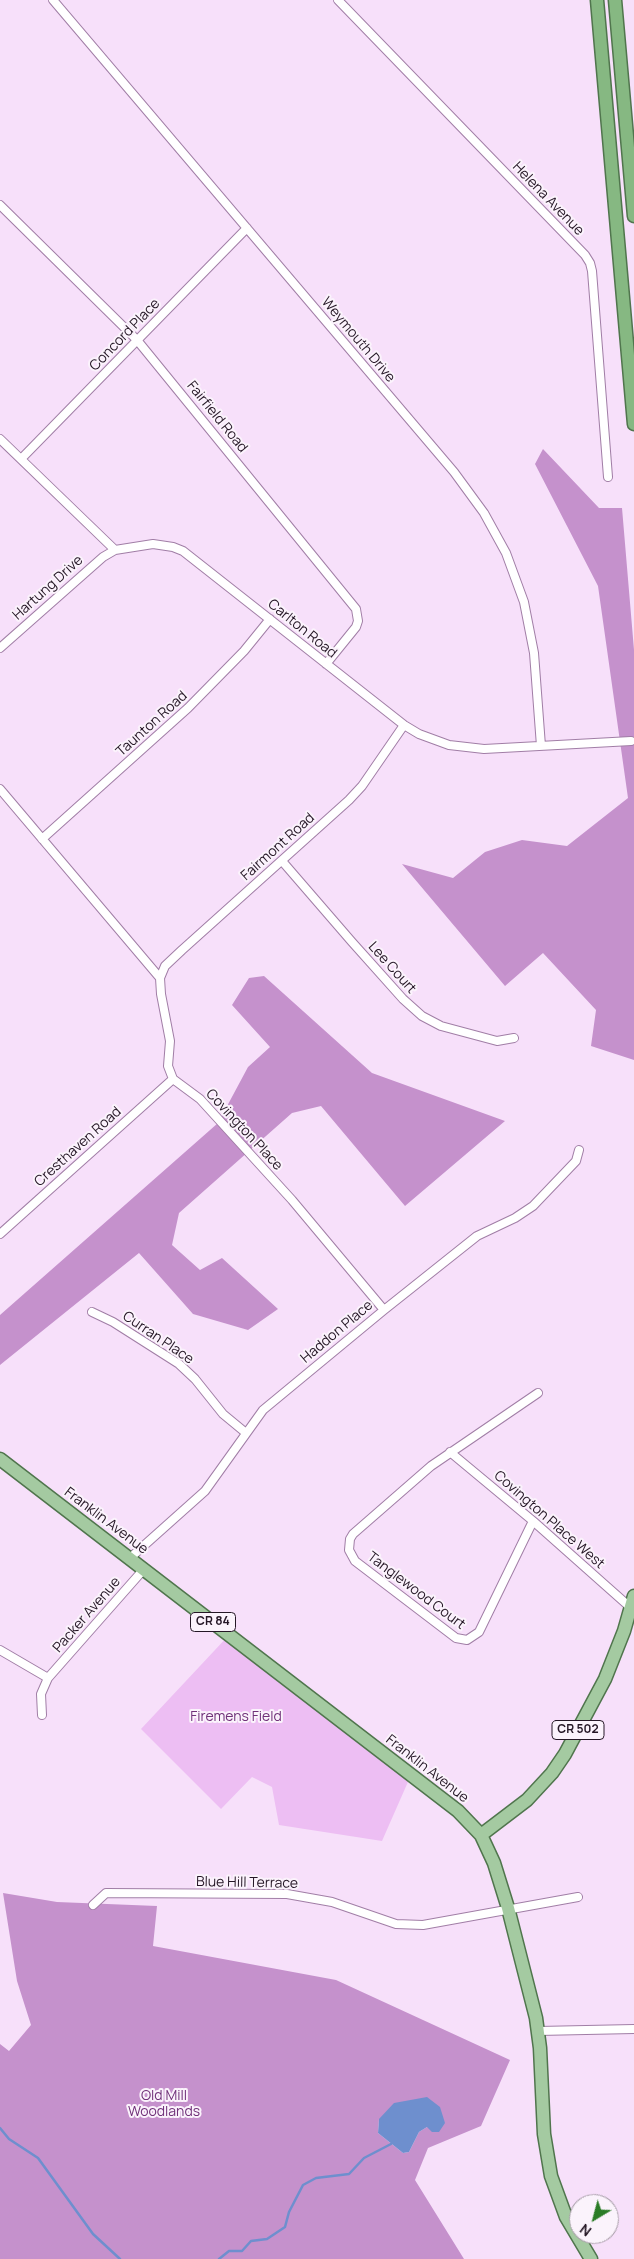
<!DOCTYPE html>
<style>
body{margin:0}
#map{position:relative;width:634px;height:2259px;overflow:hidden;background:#f7e0fa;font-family:Manrope,sans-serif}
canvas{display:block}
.north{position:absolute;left:569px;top:2194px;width:50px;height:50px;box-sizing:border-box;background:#fbf3fc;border:1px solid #a59ba6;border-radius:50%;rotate:217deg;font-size:14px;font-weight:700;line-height:20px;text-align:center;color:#251726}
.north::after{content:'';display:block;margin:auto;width:18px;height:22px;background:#2b7c27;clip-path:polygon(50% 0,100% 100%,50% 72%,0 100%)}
</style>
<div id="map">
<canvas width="634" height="2259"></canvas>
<div class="north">N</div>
</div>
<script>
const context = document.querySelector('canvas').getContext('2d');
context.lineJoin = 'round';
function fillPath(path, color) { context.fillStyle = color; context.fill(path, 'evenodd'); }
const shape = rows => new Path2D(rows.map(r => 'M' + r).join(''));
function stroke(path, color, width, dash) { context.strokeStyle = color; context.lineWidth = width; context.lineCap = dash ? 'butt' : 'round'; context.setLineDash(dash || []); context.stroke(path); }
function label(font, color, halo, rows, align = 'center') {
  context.font = font + ' Manrope,sans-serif'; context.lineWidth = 4; context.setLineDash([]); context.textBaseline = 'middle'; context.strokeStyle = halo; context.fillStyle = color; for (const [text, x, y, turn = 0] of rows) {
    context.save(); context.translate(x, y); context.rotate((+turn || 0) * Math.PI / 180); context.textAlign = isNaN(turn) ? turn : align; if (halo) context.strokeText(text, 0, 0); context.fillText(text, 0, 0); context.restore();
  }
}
fillPath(shape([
 [229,1635,411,1775,382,1841,279,1825,272,1787,252,1777,221,1809,141,1729]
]), '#edbef3');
fillPath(shape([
 [543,449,599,508,622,508,634,650,634,1060,591,1046,596,1010,543,953,505,986,402,864,453,878,485,852,522,840,567,846,628,798,598,586,535,464],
 [264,976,372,1073,505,1121,405,1206,321,1106,292,1113,179,1213,172,1245,200,1270,222,1258,278,1309,248,1330,193,1314,139,1253,0,1365,0,1315,218,1123,248,1067,270,1047,232,1005,249,978],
 [3,1893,57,1902,157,1906,153,1946,336,1980,510,2060,481,2126,428,2148,415,2180,464,2259,0,2259,0,2044,9,2051,31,2025,17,1981],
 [379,2119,445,2122,427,2127,419,2132,409,2152,403,2153,378,2133]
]), '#c591cc');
fillPath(shape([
 [427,2097,440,2107,445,2123,439,2132,432,2132,427,2127,419,2132,409,2152,403,2153,378,2133,379,2119,394,2103]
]), '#6e8fce');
stroke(shape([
 [0,2128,9,2139,38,2158,93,2234,120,2259],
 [219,2259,229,2251,242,2251,251,2241,267,2239,285,2227,289,2212,303,2185,316,2178,349,2174,364,2158,391,2144]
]), '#6e8fce', 2.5);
const minor = shape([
 [53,0,454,472,484,513,506,553,524,602,534,653,541,746],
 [338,0,585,255,590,263,592,271,608,477],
 [0,205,137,340,356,609,358,621,356,627,326,664],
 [0,439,115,550,153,544,173,547,183,551,404,725,419,734,449,745,484,749,631,741],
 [21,459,247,228],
 [0,648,103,557,115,550],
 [0,789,160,978,161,994,170,1041,168,1066,173,1079,200,1099,292,1200,384,1310],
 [42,839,188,708,244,651,270,619],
 [282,861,352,942,403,999,422,1016,441,1026,497,1041,514,1038],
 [160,978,165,966,182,950,349,800,362,786,404,725],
 [0,1234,173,1079],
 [92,1312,113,1322,179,1364,195,1379,223,1414,246,1433],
 [450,1452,533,1521,631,1608],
 [533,1521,479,1632,467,1640,456,1638,355,1561,349,1550,350,1539,353,1534,431,1466,538,1393],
 [130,1558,205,1491,263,1410,384,1310,477,1236,515,1218,533,1206,576,1161,579,1150],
 [0,1650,48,1678],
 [42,1715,41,1694,48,1678,144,1569],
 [93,1905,106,1893,287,1894,332,1902,396,1924,423,1925,578,1897],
 [538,2031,634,2029]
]);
const primary = shape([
 [0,1459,458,1811,481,1835,494,1863,508,1908,536,2018,540,2048,544,2134,551,2176,566,2217,591,2259],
 [481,1835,527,1800,552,1773,565,1754,605,1679,624,1631,634,1596]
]);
const trunk = shape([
 [597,0,634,424],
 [615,0,634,216]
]);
stroke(minor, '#a17ea6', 10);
stroke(primary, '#50754d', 15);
stroke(trunk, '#50754d', 15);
stroke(minor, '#fff', 8);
stroke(primary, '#a4caa1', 12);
stroke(trunk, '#86b882', 12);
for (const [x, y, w] of [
 [213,1622,45],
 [578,1730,52]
]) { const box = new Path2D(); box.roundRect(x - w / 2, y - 9.5, w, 19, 4); context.fillStyle = '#fbf3fc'; context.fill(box); stroke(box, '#251726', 1); }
label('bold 12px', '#251726', null, [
 ["CR 84",213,1622],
 ["CR 502",578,1730]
]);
label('14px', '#251726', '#fbf3fc', [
 ["Helena Avenue",548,199,46],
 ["Concord Place",125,335,-46],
 ["Weymouth Drive",358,340,50],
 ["Fairfield Road",217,417,51],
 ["Hartung Drive",48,588,-42],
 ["Carlton Road",302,629,39],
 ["Taunton Road",152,724,-42],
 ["Fairmont Road",278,847,-42],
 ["Lee Court",392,968,48],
 ["Covington Place",244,1130,47],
 ["Cresthaven Road",78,1147,-42],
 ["Haddon Place",337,1332,-40],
 ["Curran Place",158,1338,34],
 ["Covington Place West",549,1520,41],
 ["Franklin Avenue",106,1521,37],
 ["Tanglewood Court",416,1591,37],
 ["Packer Avenue",87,1615,-49],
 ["Franklin Avenue",427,1769,38],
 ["Blue Hill Terrace",247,1883,1]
]);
label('14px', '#703179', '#fbf3fc', [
 ["Firemens Field",236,1717],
 ["Old Mill",164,2096],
 ["Woodlands",164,2112]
]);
</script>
